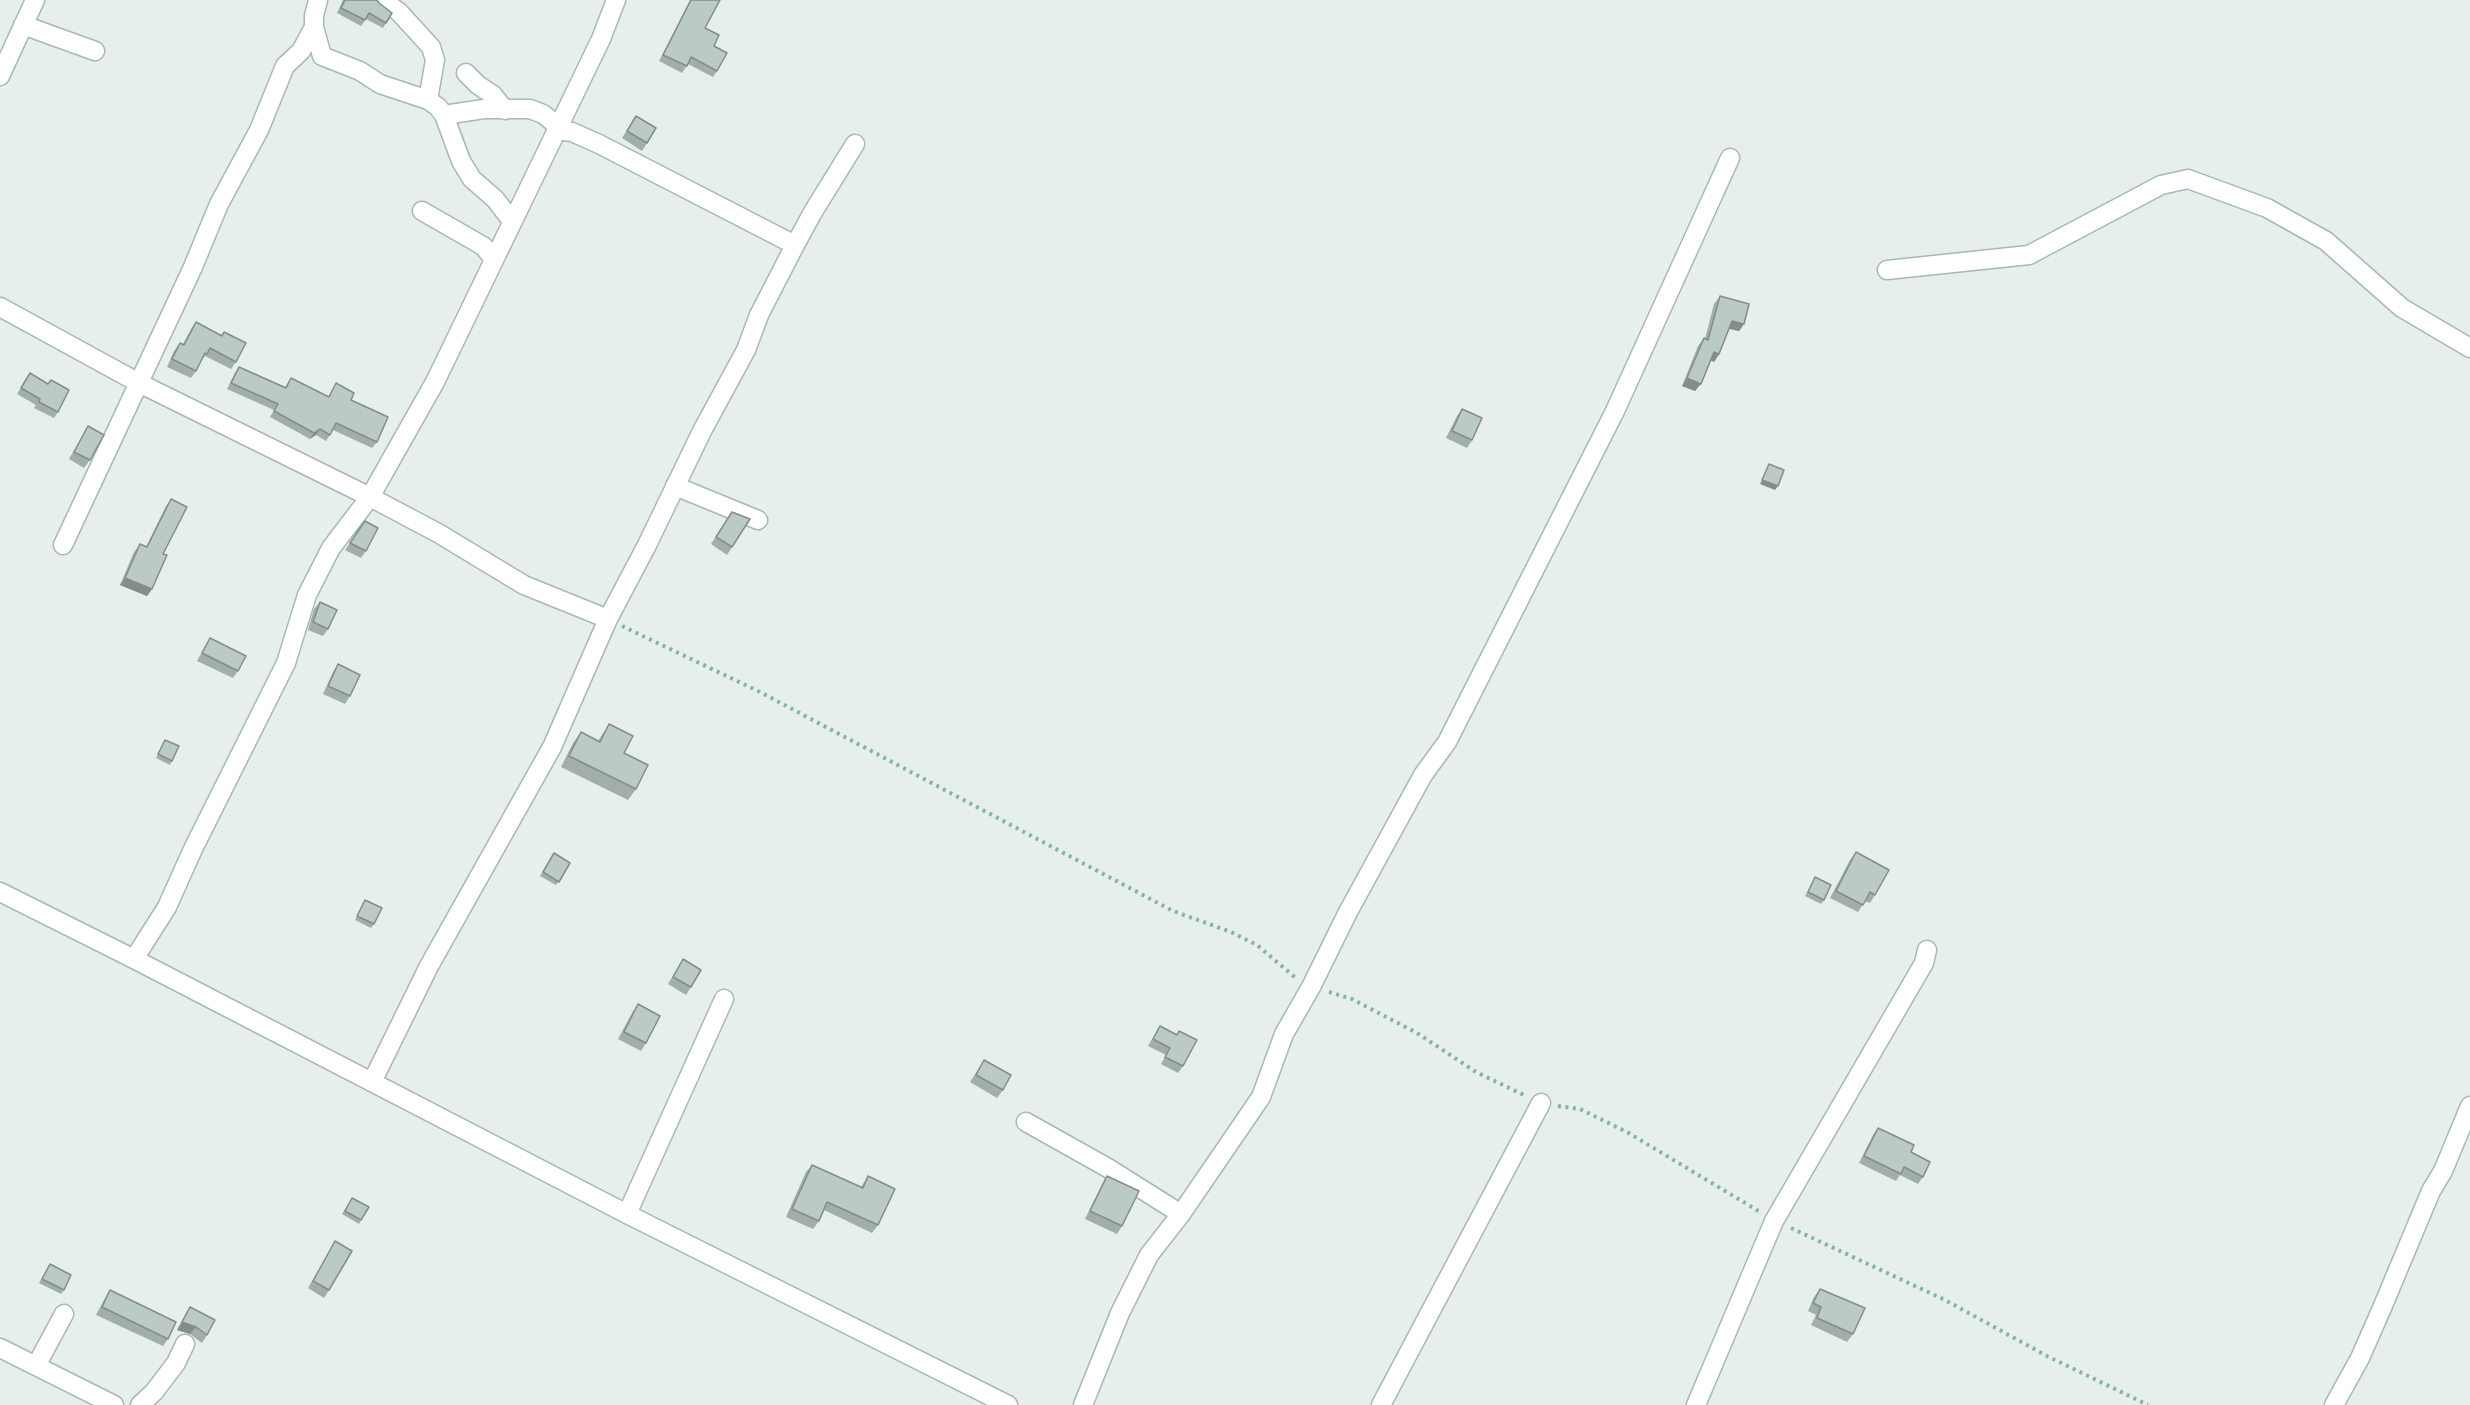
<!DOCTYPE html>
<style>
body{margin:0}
canvas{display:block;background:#e6efeb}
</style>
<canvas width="2470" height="1405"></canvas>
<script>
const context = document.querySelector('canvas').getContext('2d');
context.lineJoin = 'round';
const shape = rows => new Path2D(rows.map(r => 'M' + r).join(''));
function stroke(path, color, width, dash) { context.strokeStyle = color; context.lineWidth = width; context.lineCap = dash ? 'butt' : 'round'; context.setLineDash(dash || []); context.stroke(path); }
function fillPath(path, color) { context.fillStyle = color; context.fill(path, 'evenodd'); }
const minor = shape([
 [318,0,314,16,314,27,322,56,360,71,380,84,428,100,438,107,444,115,461,161,472,179,495,199,512,221],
 [382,0,399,12,431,47,435,60,428,100],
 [23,25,95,51],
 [466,73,478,85,493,95,505,110],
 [0,76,35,0],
 [444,115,484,109,530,109,543,114,558,126],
 [556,130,572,132,599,144,795,245],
 [422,211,483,246,494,259],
 [1887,270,2029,255,2161,185,2188,179,2267,208,2326,241,2402,308,2470,348],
 [0,307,139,383,370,497,438,533,524,585,608,619],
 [675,486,758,520],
 [63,545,193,267,219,204,259,130,285,66,301,51,314,27],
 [134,959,167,907,193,849,286,663,307,595,331,548,370,497,435,382,601,39,616,0],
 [372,1082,429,966,552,747,608,619,647,545,702,431,746,350,759,315,795,245,813,212,855,144],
 [1026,1122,1108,1168,1181,1214],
 [627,1214,724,999],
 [0,1348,114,1405],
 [36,1366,64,1314],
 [140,1405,154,1392,176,1363,185,1344],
 [1083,1405,1120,1313,1149,1255,1181,1214,1261,1097,1284,1034,1311,987,1348,912,1423,775,1447,742,1615,411,1730,158],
 [1381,1405,1541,1103],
 [1696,1405,1774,1221,1924,963,1927,950],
 [2334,1405,2360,1358,2382,1308,2431,1191,2443,1171,2470,1106]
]);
const tertiary = shape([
 [0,892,134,959,627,1214,1008,1405]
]);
stroke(minor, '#a8b8b2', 21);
stroke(tertiary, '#a8b8b2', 21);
stroke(shape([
 [622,626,760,692,1173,911,1231,932,1257,945,1297,979],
 [1329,992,1352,999,1417,1033,1476,1072,1526,1096],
 [1558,1106,1580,1109,1627,1132,1760,1212],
 [1791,1228,1945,1300,2047,1356,2148,1405]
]), '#86b3a5', 4, [3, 4.5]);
stroke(minor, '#fff', 18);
stroke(tertiary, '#fff', 18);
fillPath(shape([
 [343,0,377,0,386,23,383,28,366,19,361,26,337,13],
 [690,0,720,0,705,28,714,46,717,71,713,77,688,64,682,73,659,61],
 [636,116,647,143,642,151,622,138],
 [1720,296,1744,324,1739,331,1729,329,1719,354,1714,362,1710,360,1695,391,1682,386,1698,346,1704,338,1705,339,1714,304],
 [196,322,221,335,224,332,236,362,231,369,205,356,201,361,196,371,191,378,167,367,174,351,180,343,183,344,191,329],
 [239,367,285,387,291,378,328,397,336,383,351,400,377,442,372,448,333,430,326,441,316,435,310,439,270,417,274,410,227,389,235,373],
 [30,373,48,384,51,380,58,412,54,418,34,408,36,405,17,394],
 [1462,409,1472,440,1467,448,1446,438,1457,416],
 [88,426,90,460,84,468,69,459],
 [171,499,163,554,152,589,147,596,120,585,134,552,140,544,146,547,166,506],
 [732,512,750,519,727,555,711,544],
 [365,521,366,551,361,558,345,550],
 [320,602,328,629,323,636,308,630,314,609],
 [210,638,238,671,233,678,197,661,205,646],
 [338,664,350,696,345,704,323,694,333,672],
 [609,724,624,753,636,789,628,800,561,767,573,743,581,732,598,741],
 [165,740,172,761,170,765,156,758],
 [1856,852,1875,895,1870,903,1865,901,1858,912,1830,898,1850,860],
 [554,853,570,863,556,885,540,876],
 [1815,877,1824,900,1821,904,1805,896],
 [365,900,374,924,371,928,355,920],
 [683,959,691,987,686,995,668,984],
 [638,1004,646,1043,641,1051,618,1039,633,1011],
 [1160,1026,1177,1034,1179,1031,1183,1066,1178,1073,1161,1064,1166,1055,1148,1046],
 [984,1060,1003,1090,997,1098,970,1082],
 [1878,1128,1911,1152,1923,1177,1918,1184,1900,1175,1896,1181,1859,1163,1873,1135],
 [812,1165,861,1187,868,1176,878,1225,872,1233,824,1210,819,1221,813,1229,786,1217,806,1172],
 [1107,1176,1122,1226,1117,1234,1085,1219,1102,1184],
 [350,1201,361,1220,359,1224,342,1214],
 [335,1241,329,1290,324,1298,308,1288],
 [50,1264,64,1290,61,1294,39,1283],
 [1820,1289,1853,1334,1847,1342,1811,1325,1816,1315,1808,1311,1814,1297],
 [110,1290,168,1339,163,1346,96,1315,105,1298],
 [190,1307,207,1335,202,1343,190,1334,177,1330,185,1315]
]), '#a1aea9');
fillPath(shape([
 [1732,321,1744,324,1739,331,1727,328],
 [1714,352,1719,354,1714,362,1708,359],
 [1687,378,1701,384,1695,391,1682,386],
 [320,429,316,435,310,439,314,433],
 [1762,480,1778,486,1775,490,1760,484],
 [125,578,152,589,147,596,120,585],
 [182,1322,196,1327,190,1334,177,1330]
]), '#838d89');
const building = shape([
 [345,0,377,0,379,3,392,13,386,23,369,13,365,20,341,8,345,0],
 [691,0,720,0,705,28,719,35,714,46,727,53,717,71,691,57,687,66,663,55,691,0],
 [636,116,656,128,647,143,627,131,636,116],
 [1720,296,1749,304,1744,324,1732,321,1719,354,1714,352,1701,384,1687,378,1704,338,1708,340,1720,296],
 [196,322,222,336,224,332,246,343,236,362,210,348,207,354,205,353,196,371,172,359,180,343,184,345,196,322],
 [239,367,286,388,291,378,329,397,336,383,354,393,351,400,388,417,377,442,336,423,330,435,320,429,314,433,274,411,278,404,231,383,239,367],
 [30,373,48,384,51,380,69,390,58,412,39,402,40,399,21,388,30,373],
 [1462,409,1482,418,1472,440,1452,431,1462,409],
 [88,426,104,435,90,460,74,452,88,426],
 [1769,464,1784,470,1778,486,1762,480,1769,464],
 [171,499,187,507,163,554,167,555,152,589,125,578,140,544,147,547,171,499],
 [732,512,750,519,732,547,716,537,732,512],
 [365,521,378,528,366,551,350,543,365,521],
 [320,602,337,610,328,629,313,622,320,602],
 [210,638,246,656,238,671,202,653,210,638],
 [338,664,360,675,350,696,328,686,338,664],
 [609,724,633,736,624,753,648,765,636,789,569,756,581,732,600,742,609,724],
 [165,740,179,746,172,761,158,754,165,740],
 [1856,852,1889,870,1875,895,1870,892,1863,905,1836,891,1856,852],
 [554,853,570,863,559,882,543,872,554,853],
 [1815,877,1831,885,1824,900,1808,892,1815,877],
 [365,900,382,908,374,924,357,916,365,900],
 [683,959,701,970,691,987,673,977,683,959],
 [638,1004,660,1016,646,1043,624,1032,638,1004],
 [1160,1026,1177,1035,1179,1031,1197,1040,1183,1066,1165,1057,1170,1048,1153,1039,1160,1026],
 [984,1060,1011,1075,1003,1090,976,1075,984,1060],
 [1878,1128,1914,1145,1911,1152,1930,1162,1923,1177,1904,1167,1901,1174,1864,1156,1878,1128],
 [812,1165,863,1188,868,1176,895,1189,878,1225,827,1202,819,1221,792,1209,812,1165],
 [1107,1176,1139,1191,1122,1226,1090,1211,1107,1176],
 [352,1198,369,1207,361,1220,345,1211,352,1198],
 [335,1241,352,1251,329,1290,313,1281,335,1241],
 [50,1264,71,1275,64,1290,42,1279,50,1264],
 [1820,1289,1865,1308,1853,1334,1817,1318,1821,1307,1813,1303,1820,1289],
 [110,1290,176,1322,168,1339,102,1307,110,1290],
 [190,1307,215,1320,207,1335,196,1327,182,1322,190,1307]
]);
fillPath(building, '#bbcac4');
stroke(building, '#838d89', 1.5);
</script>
